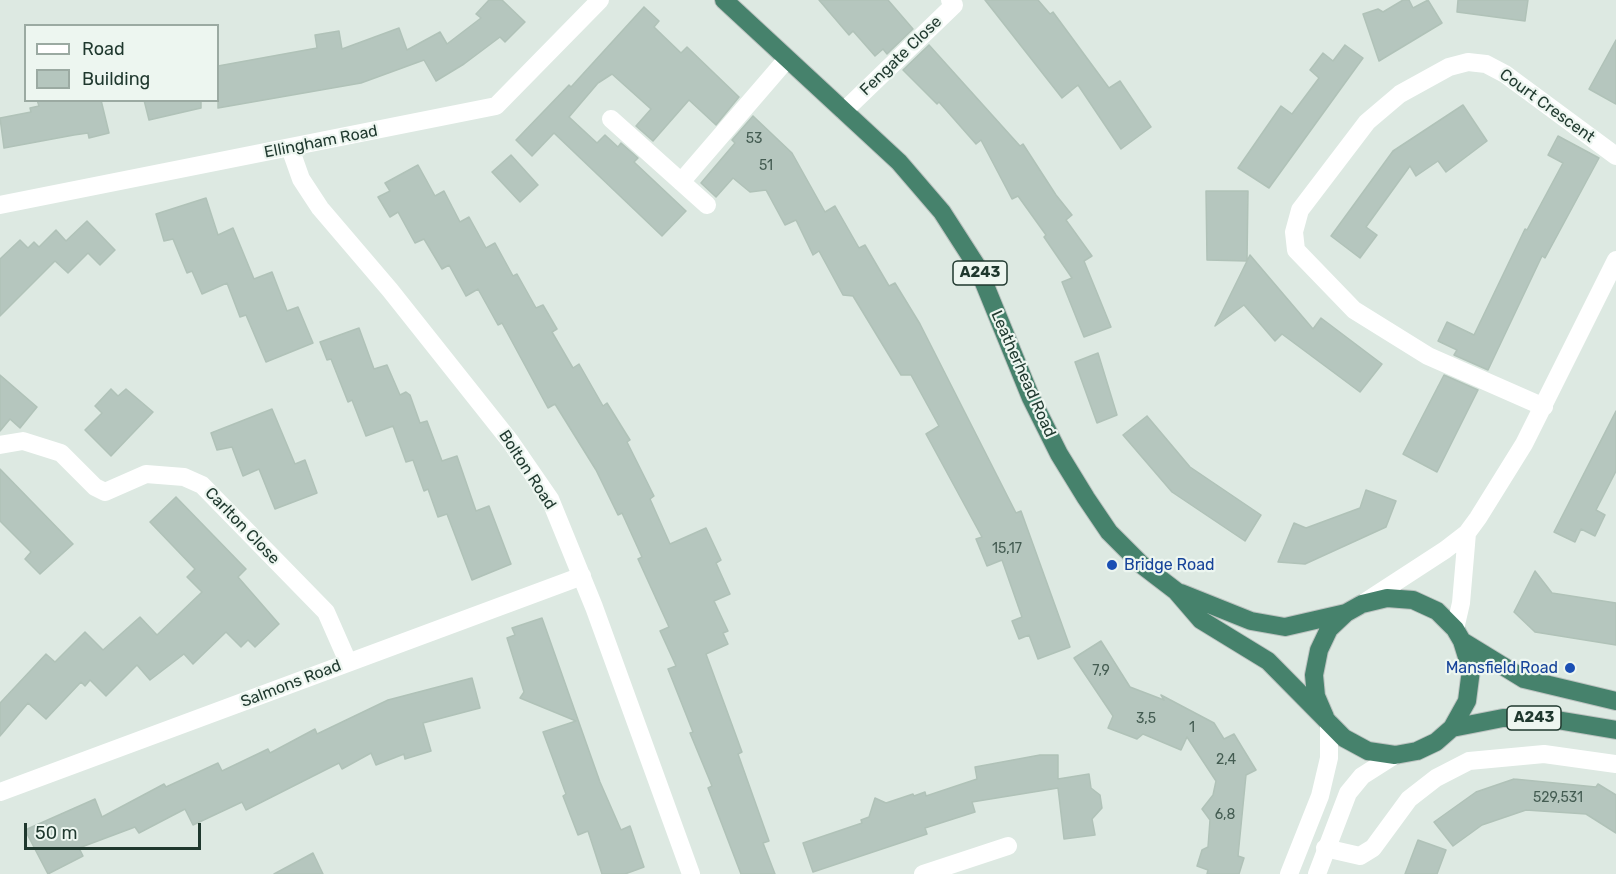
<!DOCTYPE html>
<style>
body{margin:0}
#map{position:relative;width:1616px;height:874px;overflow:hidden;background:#dde9e2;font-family:Rubik,sans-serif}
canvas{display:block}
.legend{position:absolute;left:24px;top:24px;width:195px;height:78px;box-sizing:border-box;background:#edf6f0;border:2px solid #9baaa2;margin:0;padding:8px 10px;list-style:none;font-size:18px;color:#1f382e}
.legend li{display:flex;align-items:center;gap:12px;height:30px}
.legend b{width:30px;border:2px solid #9baaa2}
.scale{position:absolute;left:24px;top:823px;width:177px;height:27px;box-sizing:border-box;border:3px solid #1f382e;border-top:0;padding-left:8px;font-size:18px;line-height:21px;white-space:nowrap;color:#1f382e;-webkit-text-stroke:4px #edf6f0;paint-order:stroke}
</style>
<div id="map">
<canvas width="1616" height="874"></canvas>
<ul class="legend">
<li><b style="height:8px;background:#fff"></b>Road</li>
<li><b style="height:16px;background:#b5c6be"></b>Building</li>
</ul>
<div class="scale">50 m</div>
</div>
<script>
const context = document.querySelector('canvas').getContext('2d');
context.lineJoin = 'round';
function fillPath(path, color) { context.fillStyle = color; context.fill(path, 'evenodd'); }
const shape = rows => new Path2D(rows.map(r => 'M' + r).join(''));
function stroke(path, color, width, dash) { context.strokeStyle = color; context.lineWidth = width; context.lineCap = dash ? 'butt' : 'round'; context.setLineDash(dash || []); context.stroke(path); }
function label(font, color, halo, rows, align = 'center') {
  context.font = font + ' Rubik,sans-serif'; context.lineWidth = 4.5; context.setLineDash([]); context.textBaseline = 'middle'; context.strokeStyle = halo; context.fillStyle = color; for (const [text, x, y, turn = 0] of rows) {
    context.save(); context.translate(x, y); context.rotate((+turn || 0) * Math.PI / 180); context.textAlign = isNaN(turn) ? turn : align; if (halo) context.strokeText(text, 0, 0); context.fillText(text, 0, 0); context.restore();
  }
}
const building = shape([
 [489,0,502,0,525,22,505,42,500,37,464,64,436,81,424,60,361,83,218,108,218,66,317,48,315,35,339,31,342,49,399,28,407,50,440,32,447,44,481,18,476,14,489,0],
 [819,0,888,0,913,29,887,54,883,49,875,56,853,31,849,35,819,0],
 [985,0,1038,0,1050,14,1053,12,1109,88,1120,81,1151,127,1121,149,1078,85,1062,98,985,0],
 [1403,0,1409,0,1413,8,1428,0,1442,23,1379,61,1363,14,1378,9,1383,12,1403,0],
 [1458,0,1528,0,1525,21,1457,12,1458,0],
 [644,7,659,21,654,27,681,53,687,47,739,97,716,125,689,100,653,141,636,126,651,109,612,74,598,83,569,117,597,143,605,135,618,147,621,143,638,158,634,162,686,211,662,236,554,133,532,156,516,140,569,85,571,87,644,7],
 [1616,40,1616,104,1589,89,1616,40],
 [929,45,1020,146,1023,144,1056,195,1072,215,1066,220,1092,256,1084,261,1111,327,1084,337,1062,282,1072,278,1044,237,1046,235,1018,196,1012,199,981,140,976,144,939,102,937,104,903,70,929,45],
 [1345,45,1363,58,1269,188,1238,168,1281,106,1292,114,1319,78,1310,70,1323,53,1333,61,1345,45],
 [37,100,101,100,109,133,89,138,88,133,74,135,4,148,0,118,31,112,30,108,39,106,37,100],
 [144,100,201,100,201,108,149,120,144,100],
 [1463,105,1487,141,1446,172,1438,161,1416,176,1410,166,1366,227,1377,235,1360,258,1331,236,1393,151,1463,105],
 [753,116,792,153,825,212,835,206,859,248,865,245,889,286,895,283,920,324,1016,513,1021,511,1070,647,1038,659,1029,635,1019,639,1012,621,1022,617,1002,560,987,566,976,539,982,537,926,434,939,426,911,375,901,375,853,296,843,295,819,251,813,255,796,220,785,225,766,190,750,192,733,178,716,197,701,183,735,143,732,140,753,116],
 [1558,136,1599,158,1545,258,1542,256,1488,370,1454,355,1457,350,1438,341,1447,322,1474,335,1525,229,1527,230,1563,163,1548,155,1558,136],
 [511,155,538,185,520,202,492,172,511,155],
 [418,165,435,196,444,191,460,222,469,217,486,248,495,243,513,276,517,274,536,308,543,305,557,329,552,332,573,368,579,364,603,406,607,403,630,440,627,442,654,496,650,499,670,544,706,528,721,560,716,563,730,594,714,601,728,631,723,633,728,644,706,654,742,752,738,754,769,841,763,843,775,874,741,874,708,788,712,786,690,733,693,732,668,669,676,666,660,631,669,627,638,559,642,557,622,513,618,515,596,470,555,404,548,408,502,323,498,325,478,289,466,296,449,265,442,269,424,239,415,243,398,212,390,217,378,197,390,191,385,183,418,165],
 [1206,191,1248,191,1247,261,1207,260,1206,191],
 [206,198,218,235,233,228,254,279,272,272,287,311,298,307,313,343,266,362,246,315,240,317,227,283,202,294,192,271,187,273,173,239,164,241,156,214,206,198],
 [87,221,115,250,100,265,88,253,68,273,55,261,0,316,0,259,20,240,28,248,34,242,39,247,56,230,66,241,87,221],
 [1250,255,1313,329,1321,318,1382,364,1360,392,1282,334,1275,341,1244,305,1215,326,1250,255],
 [359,328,374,369,387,365,400,395,406,392,410,395,420,423,427,421,442,461,457,456,476,511,489,506,511,564,472,580,447,514,438,517,428,489,424,491,413,460,406,462,393,426,366,436,352,400,348,402,331,359,327,360,320,342,359,328],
 [1098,353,1117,415,1097,423,1075,362,1098,353],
 [0,375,37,407,20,428,10,419,0,431,0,375],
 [1444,375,1478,390,1437,472,1403,454,1444,375],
 [111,389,118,396,126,389,153,412,111,456,85,430,102,413,95,406,111,389],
 [272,409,295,464,305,460,317,493,275,509,259,469,243,476,232,447,217,450,211,433,272,409],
 [1616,411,1616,471,1596,510,1605,515,1595,536,1581,529,1575,542,1554,532,1616,411],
 [1147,416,1190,467,1261,515,1245,541,1172,492,1123,435,1147,416],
 [0,469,73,544,40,574,25,559,31,552,0,521,0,469],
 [1366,490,1396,501,1386,527,1305,564,1278,562,1294,523,1306,528,1360,508,1366,490],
 [176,497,246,569,238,577,279,624,255,647,248,640,241,647,226,632,193,664,184,654,150,680,137,665,106,696,90,680,85,686,81,682,46,719,28,703,0,736,0,703,46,654,55,662,85,632,103,650,140,617,157,635,202,592,187,577,195,569,150,522,176,497],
 [1535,571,1552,593,1616,603,1616,645,1535,632,1514,612,1535,571],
 [542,618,600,782,621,830,630,826,644,867,625,874,602,874,588,831,578,835,563,796,566,794,543,732,576,721,520,698,524,692,507,638,515,635,512,628,542,618],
 [1101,641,1130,687,1164,700,1161,695,1214,723,1224,739,1234,734,1256,770,1246,775,1238,856,1244,858,1239,874,1207,874,1208,870,1197,866,1202,850,1208,847,1210,820,1202,809,1213,795,1216,781,1187,737,1181,750,1143,734,1137,739,1108,728,1113,716,1074,658,1101,641],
 [472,678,480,708,423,723,431,751,405,759,404,754,376,765,371,753,342,769,339,763,246,810,242,802,193,825,185,809,139,833,135,827,79,848,83,856,48,874,25,830,95,799,102,817,164,784,166,787,218,763,222,771,268,749,270,753,315,729,317,734,388,700,472,678],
 [1040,755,1058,755,1058,779,1089,774,1091,788,1100,795,1102,808,1092,819,1095,835,1064,839,1058,788,972,802,975,812,925,828,927,834,813,872,803,843,862,823,861,820,869,817,875,798,886,803,913,794,914,796,925,792,926,796,977,779,975,767,1040,755],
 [1514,779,1596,787,1598,784,1616,795,1616,833,1586,814,1526,810,1482,825,1453,846,1434,822,1476,792,1514,779],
 [1418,840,1446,850,1437,874,1405,874,1418,840],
 [313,853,323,874,274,874,313,853]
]);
fillPath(building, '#b5c6be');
stroke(building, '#b0c2b8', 1.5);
const trunk = shape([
 [724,0,899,162,942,212,978,268,1031,398,1059,454,1086,498,1109,532,1142,565,1176,591,1201,620,1268,661,1344,738,1368,751,1395,755,1417,751,1436,742,1452,728,1467,701,1471,670,1462,641,1455,629,1437,611,1413,600,1387,598,1362,604,1346,613,1329,629,1319,650,1314,675,1316,696,1325,717],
 [1181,593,1251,621,1285,627,1346,613],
 [1462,641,1524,679,1616,701],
 [1452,728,1503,718,1545,718,1616,730]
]);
stroke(trunk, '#bcc3c0', 20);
stroke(shape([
 [844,111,954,5,950,0],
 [611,119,707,205],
 [290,148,301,179,320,208,390,290,510,441,550,499,594,607,691,874],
 [681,182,787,59],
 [0,205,496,106,600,0],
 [1544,407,1428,356,1354,310,1296,250,1294,232,1300,210,1367,122,1400,94,1449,67,1468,62,1486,64,1505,74,1616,156],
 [0,445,23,441,61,453,95,487,105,492,146,474,184,477,202,485,326,612,348,662],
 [1362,604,1445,550,1467,533,1478,518,1524,444,1616,260],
 [1455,629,1461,603,1467,533],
 [0,792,582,576],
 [1325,848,1360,856,1373,848,1409,799,1436,778,1469,761,1544,754,1616,764],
 [923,874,1008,846]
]), '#fff', 18);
stroke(shape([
 [1289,874,1320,796,1329,758,1329,723],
 [1317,874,1348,793,1362,776,1395,755]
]), '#fff', 18);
stroke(trunk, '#46826c', 18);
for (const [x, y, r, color] of [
 [1112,565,6,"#1a4fb4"],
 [1570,668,6,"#1a4fb4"]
]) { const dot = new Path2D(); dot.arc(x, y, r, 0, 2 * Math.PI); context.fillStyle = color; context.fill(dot); stroke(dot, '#edf6f0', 2); }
label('14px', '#445c52', null, [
 ["53",754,139],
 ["51",766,166],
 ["15,17",1007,549],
 ["7,9",1101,671],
 ["3,5",1146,719],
 ["1",1192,728],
 ["2,4",1226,760],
 ["529,531",1558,798],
 ["6,8",1225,815]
]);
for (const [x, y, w] of [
 [980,273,54],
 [1534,718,54]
]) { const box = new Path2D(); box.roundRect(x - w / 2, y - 12, w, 24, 4.5); context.fillStyle = '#edf6f0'; context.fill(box); stroke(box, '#1f382e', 1.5); }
label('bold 15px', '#1f382e', null, [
 ["A243",980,273],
 ["A243",1534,718]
]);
label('16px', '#1f382e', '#edf6f0', [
 ["Fengate Close",901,56,-44],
 ["Court Crescent",1547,106,36],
 ["Ellingham Road",321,142,-11],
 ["Leatherhead Road",1023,374,66],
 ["Bolton Road",527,470,57],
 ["Carlton Close",242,526,46],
 ["Salmons Road",291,684,-21]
]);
label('16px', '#164399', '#edf6f0', [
 ["Bridge Road",1124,565],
 ["Mansfield Road",1558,668,"right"]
], 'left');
</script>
